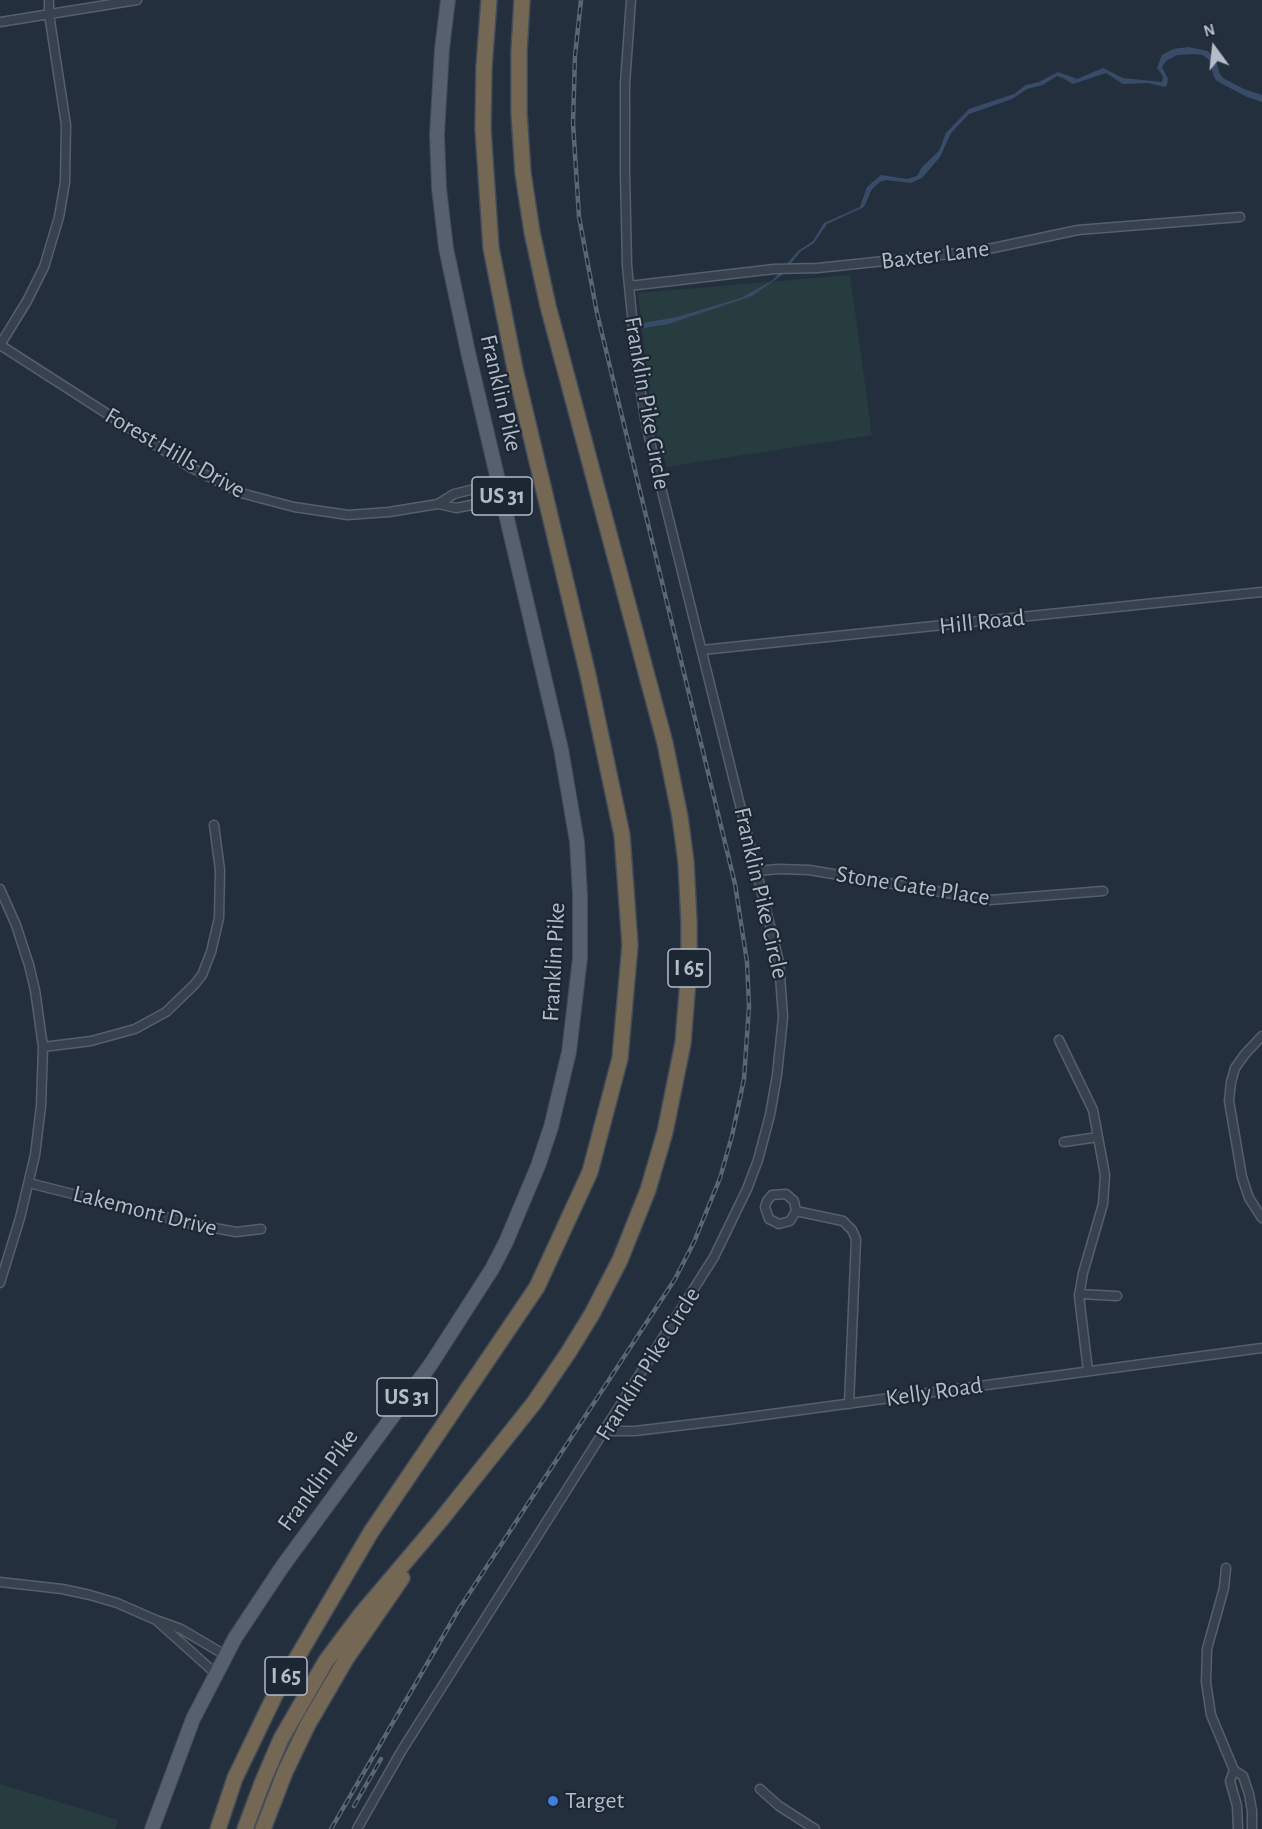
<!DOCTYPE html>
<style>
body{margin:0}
#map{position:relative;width:1262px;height:1829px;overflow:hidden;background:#242f3e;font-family:"Alegreya Sans",sans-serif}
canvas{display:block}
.north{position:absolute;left:1184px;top:18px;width:60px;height:60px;-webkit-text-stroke:4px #1d2633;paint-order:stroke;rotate:345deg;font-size:16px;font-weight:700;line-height:24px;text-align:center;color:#b4bcc9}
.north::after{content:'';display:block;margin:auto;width:21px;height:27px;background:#b4bcc9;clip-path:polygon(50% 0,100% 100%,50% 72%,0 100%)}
</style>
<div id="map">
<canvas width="1262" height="1829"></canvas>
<div class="north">N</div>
</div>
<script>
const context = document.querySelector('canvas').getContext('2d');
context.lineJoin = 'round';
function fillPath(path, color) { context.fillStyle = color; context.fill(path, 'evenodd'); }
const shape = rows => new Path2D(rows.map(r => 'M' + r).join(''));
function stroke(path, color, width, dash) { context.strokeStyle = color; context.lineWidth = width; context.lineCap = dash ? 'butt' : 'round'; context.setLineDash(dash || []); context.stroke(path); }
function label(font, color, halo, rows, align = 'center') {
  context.font = font + ' "Alegreya Sans",sans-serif'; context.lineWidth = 4.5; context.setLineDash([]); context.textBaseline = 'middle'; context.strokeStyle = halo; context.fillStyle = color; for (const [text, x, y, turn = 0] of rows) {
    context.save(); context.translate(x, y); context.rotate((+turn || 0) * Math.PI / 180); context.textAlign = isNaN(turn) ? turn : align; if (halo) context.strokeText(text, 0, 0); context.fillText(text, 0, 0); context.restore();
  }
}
fillPath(shape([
 [850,275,872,435,667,467,652,420,638,293],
 [0,1784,118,1820,115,1829,0,1829]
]), '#263c3f');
fillPath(shape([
 [1188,47,1208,51,1216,61,1220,74,1223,78,1244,89,1262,95,1262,102,1247,97,1217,81,1214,77,1209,60,1203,55,1195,54,1177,55,1166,61,1162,67,1168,79,1167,85,1165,87,1148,83,1123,84,1106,73,1073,84,1063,78,1057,76,1043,85,1027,89,1012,99,969,114,951,133,940,157,922,178,911,183,886,180,880,182,872,189,864,207,827,224,814,243,800,252,782,275,752,296,668,324,644,328,643,323,677,317,741,298,773,280,798,251,813,241,824,223,860,207,867,187,881,175,907,179,917,176,922,167,939,151,946,133,969,109,1014,94,1026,85,1039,82,1058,72,1077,79,1103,68,1123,78,1162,82,1163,76,1157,68,1162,55,1173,49]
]), '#394c67');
const street = shape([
 [0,22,137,0],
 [629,286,774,269,818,268,979,251,1078,230,1240,217],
 [0,345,190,467,241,493,294,507,348,515,389,512,438,504],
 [0,345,27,301,44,267,59,217,65,182,66,125,49,14,49,0],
 [499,483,454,494,438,504,456,508,503,499],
 [702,650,1262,592],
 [758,871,778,869,809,870,990,900,1103,891],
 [0,889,16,925,29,965,35,990,43,1047,41,1106,35,1155,20,1218,0,1283],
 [1262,1036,1245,1054,1235,1068,1231,1082,1229,1101,1242,1177,1249,1198,1262,1218],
 [1059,1040,1093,1110,1105,1175,1103,1204,1083,1273,1079,1296,1088,1371],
 [43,1047,91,1041,135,1029,166,1012,194,985,202,975,211,952,219,918,220,870,214,825],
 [1064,1142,1098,1137],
 [29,1183,188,1223,236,1232,261,1229],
 [796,1211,790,1221,779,1224,769,1219,765,1207,767,1201,772,1195,786,1194,794,1201,796,1211,843,1221,852,1230,856,1239,849,1404],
 [1079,1294,1117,1296],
 [606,1431,635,1431,727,1420,1262,1348],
 [1226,1568,1224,1588,1207,1649,1206,1682,1211,1715,1234,1770,1230,1781,1237,1806,1238,1829],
 [0,1582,62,1589,90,1595,117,1603,156,1620],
 [215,1673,156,1620,181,1629,225,1655],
 [1234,1770,1243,1776,1249,1794,1252,1811,1252,1829],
 [760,1789,779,1806,815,1829],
 [357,1829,402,1750,714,1257,747,1189,758,1160,770,1115,777,1075,783,1017,779,962,653,455,645,418,637,368,627,265,625,173,625,84,631,0]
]);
const primary = shape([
 [152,1829,193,1719,235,1638,282,1567,431,1364,492,1269,506,1242,538,1166,551,1127,569,1052,580,958,580,895,577,842,561,749,468,352,446,248,439,188,437,135,442,49,448,0]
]);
const highway = shape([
 [218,1829,235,1778,275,1695,371,1532,537,1287,590,1172,620,1058,630,945,622,835,588,675,515,369,491,248,483,129,484,67,489,0],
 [245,1829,263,1781,281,1739,326,1661,362,1613,440,1521,534,1403,568,1353,592,1314,620,1260,648,1190,665,1132,683,1043,689,968,689,922,686,862,680,817,665,743,548,306,532,232,523,173,519,113,519,52,522,0],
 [263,1829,285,1772,307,1726,346,1659,402,1578]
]);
stroke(street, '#565f6c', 11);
stroke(primary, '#414a57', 16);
stroke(highway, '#434c59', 18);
stroke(street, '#38414e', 8);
stroke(primary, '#56606e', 14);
stroke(highway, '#746855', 15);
const rail = shape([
 [354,1806,381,1759],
 [331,1829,459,1609,675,1279,694,1242,720,1178,732,1136,744,1079,749,1006,747,962,735,884,597,313,579,217,573,123,575,56,581,0]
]);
stroke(rail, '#5a6575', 4.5);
stroke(rail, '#1d2633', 2, [7]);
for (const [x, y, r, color] of [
 [553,1801,6,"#3f7fe0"]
]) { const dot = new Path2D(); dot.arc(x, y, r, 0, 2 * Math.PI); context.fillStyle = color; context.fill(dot); stroke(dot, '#1d2633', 2); }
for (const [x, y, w] of [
 [502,496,60],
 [689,968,42],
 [407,1397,60],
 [286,1676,42]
]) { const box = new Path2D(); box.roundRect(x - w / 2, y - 19, w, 38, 4.5); context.fillStyle = '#1d2633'; context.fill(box); stroke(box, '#b4bcc9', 1.5); }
label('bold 22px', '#b4bcc9', null, [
 ["US 31",502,496],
 ["I 65",689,968],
 ["US 31",407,1397],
 ["I 65",286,1676]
]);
label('24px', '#b4bcc9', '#1d2633', [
 ["Baxter Lane",935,255,-7],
 ["Franklin Pike",501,393,77],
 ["Franklin Pike Circle",647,403,80],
 ["Forest Hills Drive",175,453,30],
 ["Hill Road",982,622,-6],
 ["Stone Gate Place",913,886,9],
 ["Franklin Pike Circle",761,893,77],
 ["Franklin Pike",554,962,-87],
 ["Lakemont Drive",145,1211,14],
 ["Franklin Pike Circle",648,1364,-58],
 ["Kelly Road",934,1392,-8],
 ["Franklin Pike",318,1480,-54]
]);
label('24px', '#b4bcc9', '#1d2633', [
 ["Target",565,1801]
], 'left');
</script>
